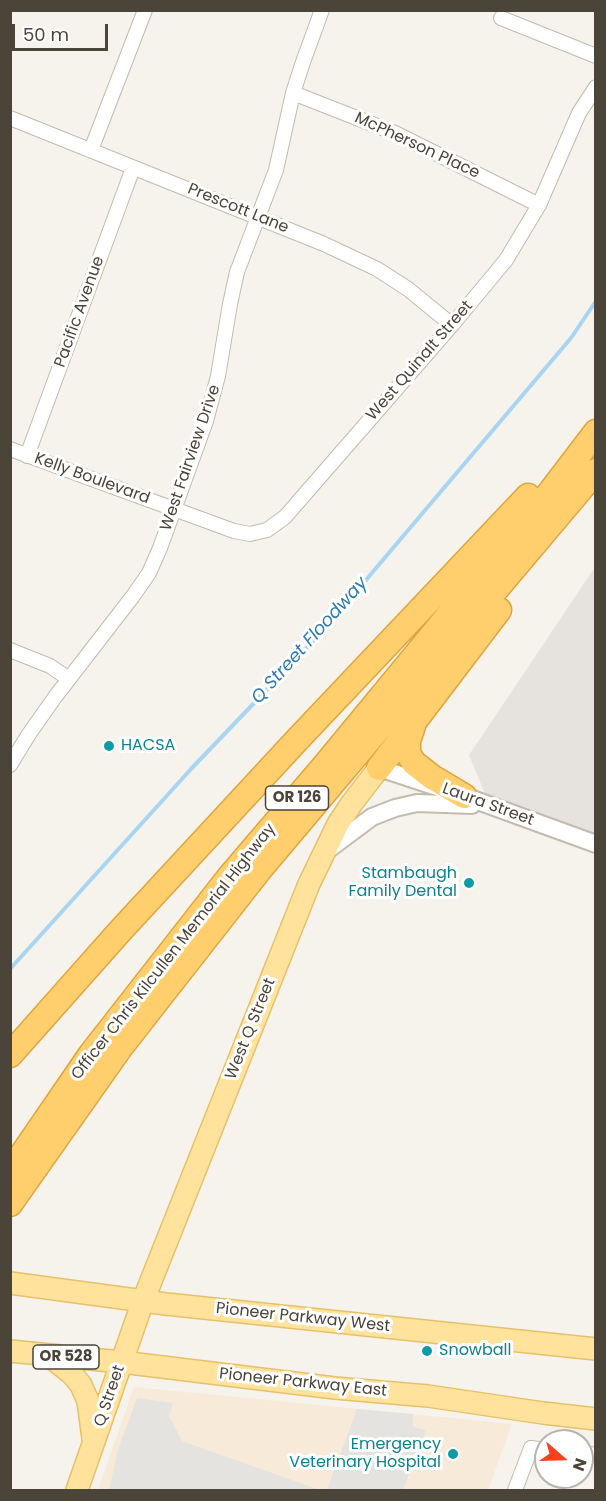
<!DOCTYPE html>
<style>
body{margin:0}
#map{position:relative;width:606px;height:1501px;overflow:hidden;background:#f6f3ec;font-family:Poppins,sans-serif}
canvas{display:block}
.frame{position:absolute;inset:0;border:12px solid #4b4439;pointer-events:none}
.north{position:absolute;left:534px;top:1429px;width:60px;height:60px;box-sizing:border-box;background:#fff;border:2px solid #b7b4b0;border-radius:50%;rotate:110deg;font-size:16px;font-weight:700;line-height:24px;text-align:center;color:#4b4439}
.north::after{content:'';display:block;margin:auto;width:21px;height:27px;background:#fc3f1d;clip-path:polygon(50% 0,100% 100%,50% 72%,0 100%)}
.scale{position:absolute;left:12px;top:24px;width:96px;height:27px;box-sizing:border-box;border:3px solid #4b4439;border-top:0;padding-left:8px;font-size:18px;line-height:21px;white-space:nowrap;color:#4b4439;-webkit-text-stroke:4px #fff;paint-order:stroke}
</style>
<div id="map">
<canvas width="606" height="1501"></canvas>
<div class="frame"></div>
<div class="north">N</div>
<div class="scale">50 m</div>
</div>
<script>
const context = document.querySelector('canvas').getContext('2d');
context.lineJoin = 'round';
function fillPath(path, color) { context.fillStyle = color; context.fill(path, 'evenodd'); }
const shape = rows => new Path2D(rows.map(r => 'M' + r).join(''));
function stroke(path, color, width, dash) { context.strokeStyle = color; context.lineWidth = width; context.lineCap = dash ? 'butt' : 'round'; context.setLineDash(dash || []); context.stroke(path); }
function label(font, color, halo, rows, align = 'center') {
  context.font = font + ' Poppins,sans-serif'; context.lineWidth = 6; context.setLineDash([]); context.textBaseline = 'middle'; context.strokeStyle = halo; context.fillStyle = color; for (const [text, x, y, turn = 0] of rows) {
    context.save(); context.translate(x, y); context.rotate((+turn || 0) * Math.PI / 180); context.textAlign = isNaN(turn) ? turn : align; if (halo) context.strokeText(text, 0, 0); context.fillText(text, 0, 0); context.restore();
  }
}
fillPath(shape([
 [134,1387,512,1424,488,1490,98,1490]
]), '#f7ead8');
fillPath(shape([
 [595,567,595,844,490,806,469,755]
]), '#e6e2dd');
fillPath(shape([
 [137,1398,173,1403,169,1416,182,1441,320,1490,109,1490,118,1450],
 [357,1409,413,1414,413,1427,426,1430,403,1490,327,1490]
]), '#e5e3e0');
stroke(shape([
 [10,969,191,769,321,633,571,338,596,301]
]), '#a9d4f2', 4);
const minor = shape([
 [501,18,596,56],
 [293,93,395,133,539,205],
 [10,118,324,244,377,269,408,289,452,325],
 [91,150,145,10],
 [10,449,234,531,250,534,267,530,285,517,452,325,506,260,539,205,579,113,596,87],
 [27,456,133,168],
 [10,650,50,666,69,679],
 [10,765,29,734,55,697,133,596,149,573,160,548,206,421,218,376,230,304,237,272,276,170,293,93,303,62,322,10],
 [582,1453,596,1455],
 [515,1490,531,1448,546,1450]
]);
const tertiary = shape([
 [379,768,464,796,596,844],
 [325,852,372,817,395,808,417,803,472,805]
]);
const primary = shape([
 [10,1283,166,1304,596,1349],
 [10,1351,121,1362,335,1388,428,1396,543,1413,596,1419],
 [48,1355,72,1374,81,1385,88,1401,93,1439],
 [77,1490,143,1301,309,884,338,824,352,803,379,768]
]);
const motorway = shape([
 [413,726,408,741,408,749,409,755,414,763,432,777,464,796],
 [379,768,499,610],
 [10,1055,121,930,297,740,528,496],
 [10,1172,91,1054,230,876,325,765,551,491,596,432],
 [10,1204,120,1048,261,868,596,471]
]);
stroke(minor, '#c2bbae', 16);
stroke(tertiary, '#c2bbae', 20);
stroke(primary, '#e6c16a', 24);
stroke(motorway, '#e0a43c', 27);
stroke(minor, '#fff', 14);
stroke(tertiary, '#fff', 16);
stroke(primary, '#ffe39c', 21);
stroke(motorway, '#ffcf6e', 24);
for (const [x, y, r, color] of [
 [109,746,6,"#0f9aa8"],
 [469,883,6,"#0f9aa8"],
 [427,1351,6,"#0f9aa8"],
 [453,1454,6,"#0f9aa8"]
]) { const dot = new Path2D(); dot.arc(x, y, r, 0, 2 * Math.PI); context.fillStyle = color; context.fill(dot); stroke(dot, '#fff', 2); }
for (const [x, y, w] of [
 [297,798,63],
 [66,1357,66]
]) { const box = new Path2D(); box.roundRect(x - w / 2, y - 12, w, 24, 4.5); context.fillStyle = '#fff'; context.fill(box); stroke(box, '#4b4439', 1.5); }
label('bold 15px', '#4b4439', null, [
 ["OR 126",297,798],
 ["OR 528",66,1357]
]);
label('16px', '#4b4439', '#fff', [
 ["McPherson Place",417,146,25],
 ["Prescott Lane",238,209,22],
 ["Pacific Avenue",80,312,-70],
 ["West Quinalt Street",420,361,-49],
 ["West Fairview Drive",191,458,-71],
 ["Kelly Boulevard",92,479,20],
 ["Laura Street",488,805,20],
 ["Officer Chris Kilcullen Memorial Highway",174,952,-52],
 ["West Q Street",251,1029,-68],
 ["Pioneer Parkway West",303,1318,6],
 ["Pioneer Parkway East",303,1383,6],
 ["Q Street",110,1396,-71]
]);
label('16px', '#0d838f', '#fff', [
 ["HACSA",121,746],
 ["Stambaugh",457,874,"right"],
 ["Family Dental",457,892,"right"],
 ["Snowball",439,1351],
 ["Emergency",441,1445,"right"],
 ["Veterinary Hospital",441,1463,"right"]
], 'left');
label('italic 18px', '#2e7ab2', '#fff', [
 ["Q Street Floodway",310,641,-48]
]);
</script>
